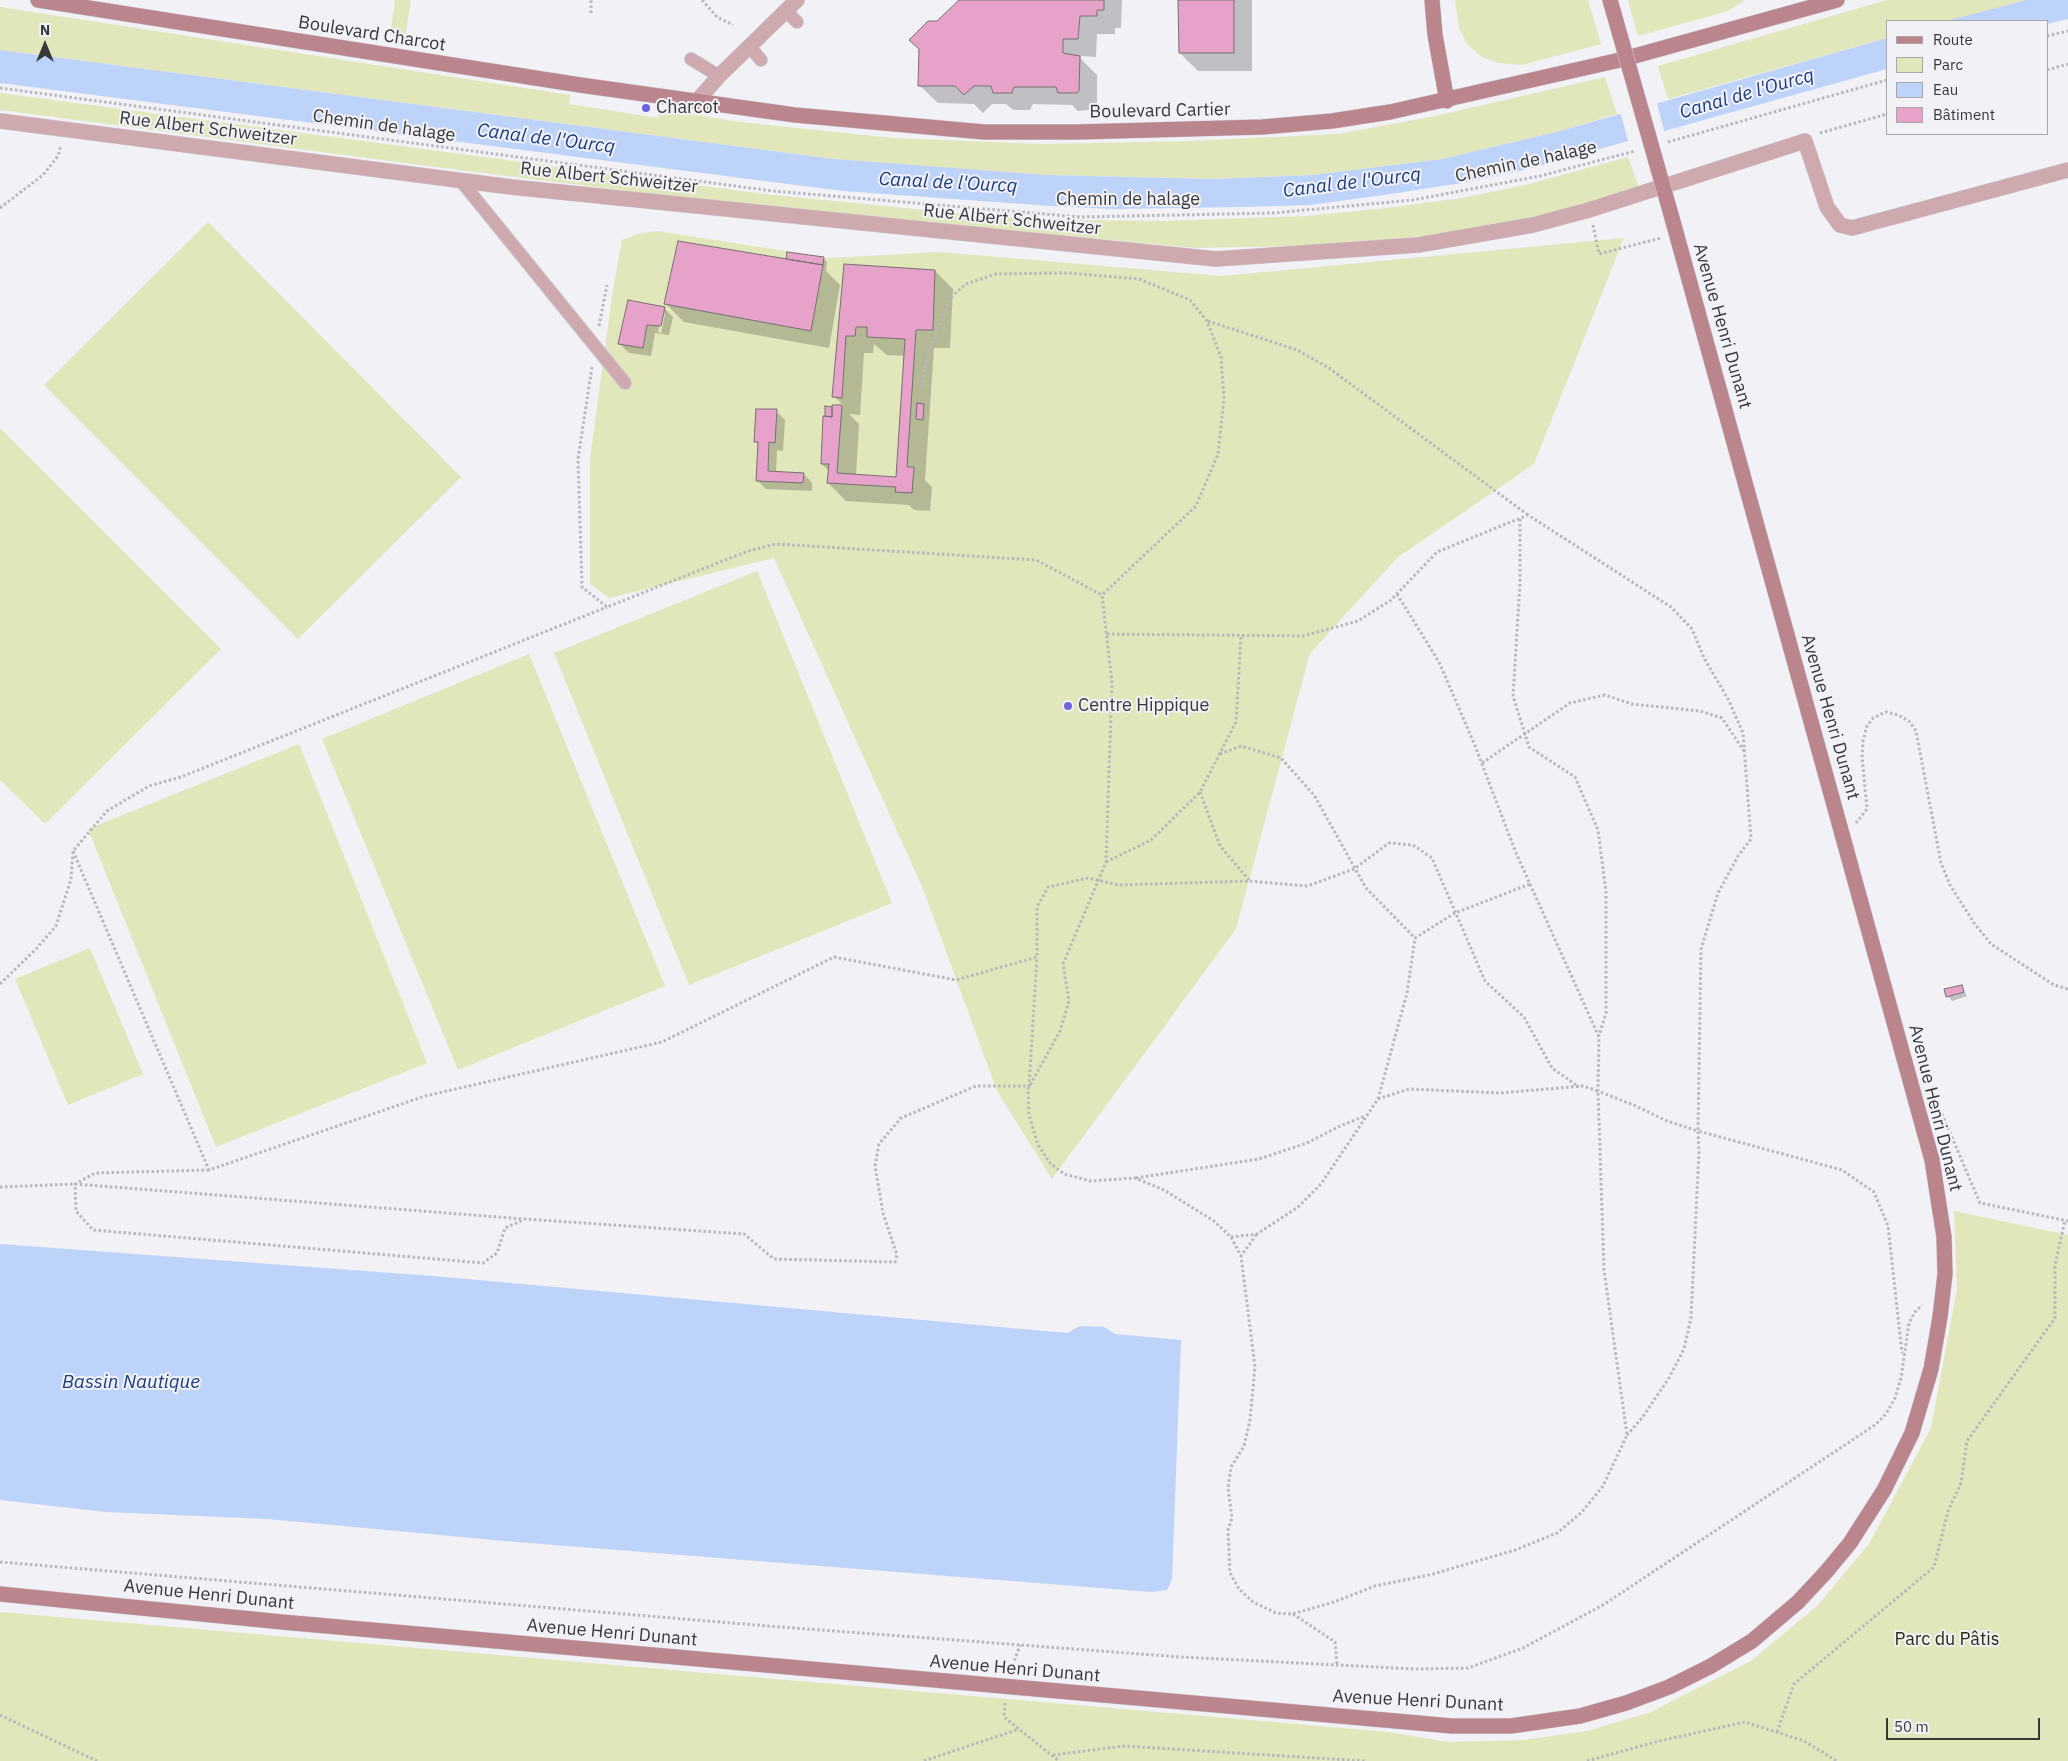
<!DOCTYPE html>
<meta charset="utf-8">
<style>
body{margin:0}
#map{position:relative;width:2068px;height:1761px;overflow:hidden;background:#f1f1f6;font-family:"IBM Plex Sans",sans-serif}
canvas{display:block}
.legend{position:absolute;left:1886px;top:20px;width:162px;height:115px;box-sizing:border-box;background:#f1f1f6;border:1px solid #a7a7aa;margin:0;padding:6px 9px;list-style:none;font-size:15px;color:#373839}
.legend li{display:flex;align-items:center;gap:10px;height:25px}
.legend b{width:25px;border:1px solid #a7a7aa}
.north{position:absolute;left:20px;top:20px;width:50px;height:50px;-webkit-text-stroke:4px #f1f1f6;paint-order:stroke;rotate:0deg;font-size:14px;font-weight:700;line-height:20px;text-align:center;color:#373839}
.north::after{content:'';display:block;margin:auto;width:18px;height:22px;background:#373839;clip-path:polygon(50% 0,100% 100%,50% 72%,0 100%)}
.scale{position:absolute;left:1886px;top:1718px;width:154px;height:22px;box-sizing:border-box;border:2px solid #373839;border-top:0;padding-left:6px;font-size:15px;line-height:18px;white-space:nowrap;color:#373839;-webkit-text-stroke:4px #f1f1f6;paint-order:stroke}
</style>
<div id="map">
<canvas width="2068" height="1761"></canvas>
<ul class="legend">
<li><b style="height:6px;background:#ba858d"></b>Route</li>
<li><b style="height:14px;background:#e1e7bb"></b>Parc</li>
<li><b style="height:14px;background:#bed3f9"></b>Eau</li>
<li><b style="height:14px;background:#e7a2c9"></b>Bâtiment</li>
</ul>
<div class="north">N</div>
<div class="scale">50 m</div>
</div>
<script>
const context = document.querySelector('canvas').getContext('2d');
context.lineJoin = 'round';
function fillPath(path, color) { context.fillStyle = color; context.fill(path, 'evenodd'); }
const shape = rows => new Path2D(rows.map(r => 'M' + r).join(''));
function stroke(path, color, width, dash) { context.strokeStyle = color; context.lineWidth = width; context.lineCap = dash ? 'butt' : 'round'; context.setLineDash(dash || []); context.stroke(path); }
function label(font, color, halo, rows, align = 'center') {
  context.font = font + ' "IBM Plex Sans",sans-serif'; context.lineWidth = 4; context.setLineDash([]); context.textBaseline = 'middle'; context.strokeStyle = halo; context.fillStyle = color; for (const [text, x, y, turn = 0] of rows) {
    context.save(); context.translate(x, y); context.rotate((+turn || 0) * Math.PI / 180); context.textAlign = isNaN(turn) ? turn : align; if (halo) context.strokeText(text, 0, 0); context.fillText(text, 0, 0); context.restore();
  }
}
fillPath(shape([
 [395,0,411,0,405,38,390,35],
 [1455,0,1588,0,1601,44,1522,65,1499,63,1482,57,1467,44,1459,28],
 [1628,0,1745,0,1728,11,1638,36],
 [1887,0,2026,0,1947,21,1887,21,1887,38,1668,99,1658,66],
 [0,7,570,95,569,104,658,118,659,109,740,122,892,138,1042,144,1190,141,1338,134,1435,116,1605,77,1617,114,1560,131,1442,159,1313,175,1213,179,1047,175,939,168,834,159,0,50],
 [0,93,764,194,954,213,1049,220,1165,221,1307,216,1386,208,1462,198,1525,185,1628,157,1639,188,1520,222,1358,245,1195,248,741,205,451,169,0,110],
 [208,222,461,477,298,639,44,385],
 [657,231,830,258,939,252,1222,276,1624,238,1534,464,1398,557,1310,653,1236,929,1052,1179,997,1091,924,891,774,558,609,598,590,584,590,459,613,289,622,240,638,234],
 [0,428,221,649,45,824,0,780],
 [757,571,892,903,689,985,554,653],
 [529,654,665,986,458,1070,322,739],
 [299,744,427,1063,216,1147,88,829],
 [90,948,143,1074,68,1105,15,979],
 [1954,1211,2068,1235,2068,1761,0,1761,0,1612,1389,1732,1447,1742,1523,1740,1587,1731,1651,1712,1751,1661,1818,1605,1869,1544,1931,1428,1957,1289]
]), '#e1e7bb');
fillPath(shape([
 [2026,0,2068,0,2068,19,2047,24,2047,21,1947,21],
 [1887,38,1887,69,1524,170,1462,183,1384,195,1310,205,1242,207,1114,209,1051,206,843,191,0,83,0,50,834,159,1047,175,1213,179,1313,175,1442,159,1560,131],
 [0,1244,433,1276,1067,1333,1080,1326,1104,1327,1115,1334,1181,1340,1172,1579,1167,1590,1151,1592,516,1542,268,1519,106,1512,0,1500]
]), '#bed3f9');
fillPath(shape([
 [1656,100,1665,134,1629,144,1620,111]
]), '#f1f1f6');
fillPath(shape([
 [961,0,1122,0,1121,28,1115,28,1115,34,1097,34,1096,57,1081,56,1081,59,1097,75,1097,109,1078,111,1072,105,1033,104,1030,110,1013,110,1006,104,992,104,983,113,974,104,938,103,919,85,938,23],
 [1179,0,1252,0,1252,71,1198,71,1180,53],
 [823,258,827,262,826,271,840,285,829,348,684,322,666,304,787,261],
 [845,266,935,271,953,289,950,348,934,348,925,480,932,487,930,511,914,510,909,505,846,501,828,483,829,471,822,464,828,418,826,415,833,406,844,406,834,396],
 [874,344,887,355,905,356,897,478,856,475,859,424,849,414,860,415,864,353,873,353],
 [664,308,673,317,669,335,655,333,651,356,629,353,620,344],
 [662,314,665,314,661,333,658,332],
 [776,411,785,420,783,451,777,450,776,473,804,474,812,483,812,491,766,489,757,480,759,445,755,441],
 [1961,986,1967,996,1952,1001,1948,996]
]), '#0003');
const building = shape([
 [959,0,1104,0,1104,10,1097,10,1097,16,1080,16,1078,39,1063,39,1063,53,1080,56,1079,91,1077,93,1058,93,1056,87,1014,87,1012,93,993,93,991,86,974,86,964,95,955,86,918,86,919,49,909,40,928,21,937,21,959,0],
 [1178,0,1234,0,1234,53,1179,53,1178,0],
 [678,241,823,265,811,331,664,304,678,241],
 [787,252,824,257,823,265,786,259,787,252],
 [844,264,935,270,933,330,916,330,907,467,914,467,912,493,895,492,896,487,827,483,829,464,821,464,823,416,832,417,832,405,842,405,837,473,896,477,905,339,867,337,867,327,856,327,855,336,846,336,842,398,832,397,844,264],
 [628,300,665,307,661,326,647,325,643,348,618,344,628,300],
 [917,403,924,404,923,420,916,419,917,403],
 [825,406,832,407,832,417,825,416,825,406],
 [756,409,777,409,775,443,769,442,768,471,804,473,803,483,756,481,758,442,754,442,756,409],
 [1962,985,1964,992,1946,997,1944,989,1962,985]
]);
fillPath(building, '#e7a2c9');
stroke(building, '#757072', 1);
const lane = shape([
 [786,11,797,22],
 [750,47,761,60],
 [691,59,719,76],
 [461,181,625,383]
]);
const street = shape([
 [696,102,719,76,797,0],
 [0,121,511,187,1216,259,1418,245,1533,225,1589,210,1805,141,1827,207,1840,225,1852,228,2068,170]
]);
const secondary = shape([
 [38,0,580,85,795,115,984,132,1078,132,1262,127,1332,121,1390,112,1620,60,1837,0],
 [1432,0,1435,35,1447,101],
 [1610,0,1614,14],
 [0,1594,282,1622,1452,1726,1511,1726,1580,1716,1626,1703,1669,1687,1711,1666,1752,1641,1798,1602,1826,1572,1850,1543,1884,1490,1912,1433,1931,1369,1940,1317,1945,1274,1944,1237,1932,1160,1672,218]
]);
stroke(lane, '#ccccd0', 14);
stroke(street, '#ccccd0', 16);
stroke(secondary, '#ccccd0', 16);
stroke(shape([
 [702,0,717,17,733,25],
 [591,13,591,0],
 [2047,36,2068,31],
 [2047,70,2068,64],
 [0,88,773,191,1080,217,1273,213,1413,200,1540,176,1635,151],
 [1820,133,1887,114],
 [1668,142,1887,80],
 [0,208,43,175,58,156,61,145],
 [1593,225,1599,254,1661,238],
 [1208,321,1297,350,1329,368,1528,515],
 [599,326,607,285],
 [592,367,578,459,582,587,607,607,748,551,776,544,1036,560,1102,595,1112,683,1106,862,1063,964,1069,1001,1060,1031,1028,1089,1029,1115,1038,1145,1050,1163,1064,1174,1091,1181,1135,1178,1164,1190,1214,1221,1231,1237,1241,1256,1257,1234],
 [921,387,928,353,951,297,966,284,996,274,1067,273,1139,279,1190,300,1207,321,1221,357,1224,398,1218,454,1196,506,1102,595],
 [1520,519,1520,583,1513,696,1529,747,1575,777,1598,830,1606,892,1606,1013,1599,1036],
 [1397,594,1439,662,1474,743,1516,853,1599,1037,1598,1091,1636,1106,1667,1121,1698,1131,1699,1151,1691,1318,1684,1349,1669,1378,1642,1418,1627,1435],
 [1107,634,1303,636,1358,621,1391,600,1437,552,1528,515,1671,607,1692,629,1704,658,1728,699,1743,733,1751,839,1738,856,1718,893,1701,949,1698,1131,1842,1170,1874,1192,1888,1226,1902,1353],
 [1220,754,1241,746,1281,758,1314,795,1366,888,1415,938,1455,913,1530,884],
 [1482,763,1570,703,1605,695,1632,704,1700,711,1722,718,1744,751],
 [1200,792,1220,846,1249,880],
 [1856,823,1867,809,1862,757,1863,741,1867,726,1873,718,1886,712,1898,715,1909,721,1916,731,1941,863,1950,885,1974,923,1991,944,2054,985,2068,989],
 [73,851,209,1170,425,1096,662,1042,834,957,956,980,1037,957,1037,907,1048,887,1088,878,1119,885,1249,881,1307,886,1354,869,1389,843,1413,845,1432,858,1485,981,1524,1017,1552,1068,1579,1087],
 [1106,862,1151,840,1200,792,1236,722,1241,635],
 [0,984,36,949,56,926,71,879,73,851,107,811,149,786,181,777,607,607],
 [1378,1099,1407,993,1415,938],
 [1937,1116,1942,1114,1980,1203,2068,1221],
 [209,1170,95,1173,75,1184,76,1211,93,1230,483,1263,497,1253,505,1228,525,1219,744,1234,774,1259,895,1262,897,1255,883,1213,875,1166,879,1144,901,1118,976,1086,1029,1086,1037,957],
 [1136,1178,1259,1159,1307,1143,1340,1126,1365,1116],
 [0,1187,75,1184,524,1219],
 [1231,1237,1257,1234,1298,1207,1321,1184,1378,1099,1409,1089,1500,1093,1583,1086,1598,1091,1604,1270,1627,1435,1603,1486,1582,1512,1557,1533,1515,1550,1433,1574,1375,1586,1334,1602,1292,1614,1276,1613,1253,1602,1239,1589,1230,1573,1228,1530,1232,1518,1228,1488,1231,1467,1244,1446,1250,1420,1255,1367,1241,1256],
 [0,1562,768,1626,1181,1657,1415,1669,1468,1668,1523,1648,1603,1605,1875,1425,1886,1414,1895,1398,1901,1378,1909,1323,1915,1312,1922,1305],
 [1293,1614,1335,1642,1337,1664],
 [1011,1670,1020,1645],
 [1005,1703,1004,1717,1059,1761],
 [0,1715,97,1761],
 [1777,1732,1794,1684,1934,1567,1948,1511,1961,1483,1967,1441,2055,1318,2055,1265,2065,1220],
 [1053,1755,1124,1746,1365,1761],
 [924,1761,1019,1729],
 [1587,1761,1659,1741,1745,1722,1804,1741,1837,1761]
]), '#b7b8bb', 3, [2.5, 2.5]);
stroke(lane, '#cea9ae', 12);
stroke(street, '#cea9ae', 15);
stroke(secondary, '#ba858d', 15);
const secondaryBridge = shape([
 [1614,14,1672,218]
]);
stroke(secondaryBridge, '#ccccd0', 16, []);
stroke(secondaryBridge, '#ba858d', 15);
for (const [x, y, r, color] of [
 [646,108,5,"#7063de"],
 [1068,706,5,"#7063de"]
]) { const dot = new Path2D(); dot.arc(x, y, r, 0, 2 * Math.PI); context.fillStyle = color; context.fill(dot); stroke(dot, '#f1f1f6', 2); }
label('18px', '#373839', '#f1f1f6', [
 ["Boulevard Charcot",372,34,9],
 ["Boulevard Cartier",1160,111,-1],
 ["Chemin de halage",384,126,8],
 ["Rue Albert Schweitzer",208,129,7],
 ["Chemin de halage",1526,162,-12],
 ["Rue Albert Schweitzer",609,178,6],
 ["Chemin de halage",1128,200],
 ["Rue Albert Schweitzer",1012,220,6],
 ["Avenue Henri Dunant",1722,326,74],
 ["Avenue Henri Dunant",1830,717,74],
 ["Avenue Henri Dunant",1935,1108,76],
 ["Avenue Henri Dunant",209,1595,6],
 ["Avenue Henri Dunant",612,1633,5],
 ["Avenue Henri Dunant",1015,1669,5],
 ["Avenue Henri Dunant",1418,1701,3]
]);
label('18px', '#373839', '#f1f1f6', [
 ["Charcot",656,108],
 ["Centre Hippique",1078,706]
], 'left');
label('18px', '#2a2d0d', '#f1f1f6', [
 ["Parc du Pâtis",1947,1640]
]);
label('italic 19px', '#183b82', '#f1f1f6', [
 ["Canal de l'Ourcq",1747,94,-16],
 ["Canal de l'Ourcq",546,139,7],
 ["Canal de l'Ourcq",948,183,3],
 ["Canal de l'Ourcq",1352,183,-7],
 ["Bassin Nautique",131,1383]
]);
</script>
